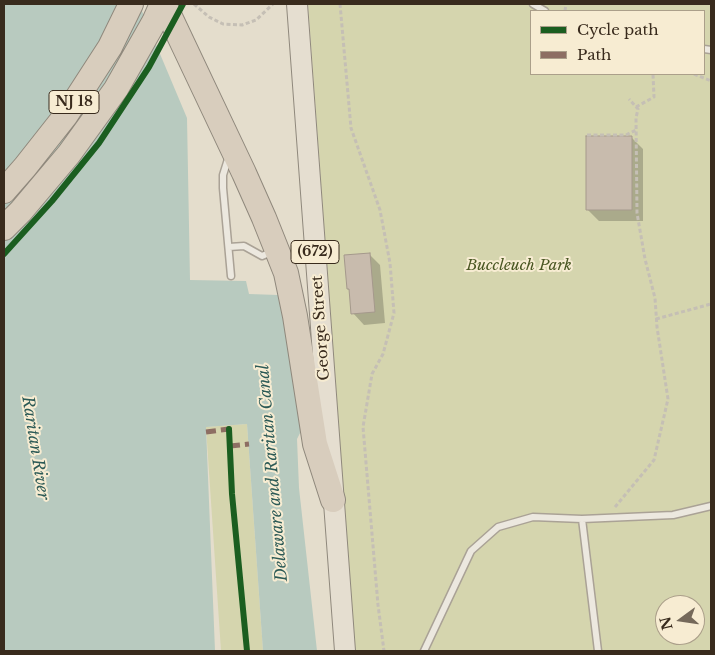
<!DOCTYPE html>
<style>
body{margin:0}
#map{position:relative;width:715px;height:655px;overflow:hidden;background:#e4ddcc;font-family:"Libre Baskerville",serif}
canvas{display:block}
.frame{position:absolute;inset:0;border:5px solid #392b1d;pointer-events:none}
.legend{position:absolute;left:530px;top:10px;width:175px;height:65px;box-sizing:border-box;background:#f7ecd2;border:1px solid #ab9f8a;margin:0;padding:6px 9px;list-style:none;font-size:15px;color:#392b1d}
.legend li{display:flex;align-items:center;gap:10px;height:25px}
.legend b{width:25px;border:1px solid #ab9f8a}
.north{position:absolute;left:655px;top:595px;width:50px;height:50px;box-sizing:border-box;background:#f7ecd2;border:1px solid #ab9f8a;border-radius:50%;rotate:256deg;font-size:14px;font-weight:700;line-height:20px;text-align:center;color:#392b1d}
.north::after{content:'';display:block;margin:auto;width:18px;height:22px;background:#75695a;clip-path:polygon(50% 0,100% 100%,50% 72%,0 100%)}
</style>
<div id="map">
<canvas width="715" height="655"></canvas>
<div class="frame"></div>
<ul class="legend">
<li><b style="height:6px;background:#1b5e20"></b>Cycle path</li>
<li><b style="height:6px;background:#8d6e63"></b>Path</li>
</ul>
<div class="north">N</div>
</div>
<script>
const context = document.querySelector('canvas').getContext('2d');
context.lineJoin = 'round';
function fillPath(path, color) { context.fillStyle = color; context.fill(path, 'evenodd'); }
const shape = rows => new Path2D(rows.map(r => 'M' + r).join(''));
function stroke(path, color, width, dash) { context.strokeStyle = color; context.lineWidth = width; context.lineCap = dash ? 'butt' : 'round'; context.setLineDash(dash || []); context.stroke(path); }
function label(font, color, halo, rows, align = 'center') {
  context.font = font + ' "Libre Baskerville",serif'; context.lineWidth = 4; context.setLineDash([]); context.textBaseline = 'middle'; context.strokeStyle = halo; context.fillStyle = color; for (const [text, x, y, turn = 0] of rows) {
    context.save(); context.translate(x, y); context.rotate((+turn || 0) * Math.PI / 180); context.textAlign = isNaN(turn) ? turn : align; if (halo) context.strokeText(text, 0, 0); context.fillText(text, 0, 0); context.restore();
  }
}
fillPath(shape([
 [308,4,711,4,711,651,355,651],
 [531,11,704,11,704,74,531,74],
 [665,605,695,605,695,635,665,635],
 [247,424,263,651,221,651,206,427]
]), '#d5d5ae');
fillPath(shape([
 [4,4,139,4,187,118,190,280,246,281,249,294,278,295,282,312,302,429,297,439,299,488,317,651,263,651,247,424,206,427,215,651,4,651]
]), '#b8cabf');
fillPath(shape([
 [632,138,643,149,643,221,599,221,587,209],
 [369,254,380,265,385,323,364,325,353,313,351,292,348,289]
]), '#0003');
const building = shape([
 [586,136,632,136,632,210,586,210,586,136],
 [370,253,375,312,351,314,349,289,347,289,344,255,370,253]
]);
fillPath(building, '#c8bbad');
stroke(building, '#a5998c', 1);
const lane = shape([
 [533,4,545,11],
 [704,49,711,50],
 [229,156,223,175,223,188,231,276],
 [229,247,244,246,262,256,274,251],
 [582,519,598,651],
 [424,651,471,551,498,527,533,517,582,519,673,515,711,506]
]);
const primary = shape([
 [297,4,345,651]
]);
const highway = shape([
 [164,4,244,173,264,218,286,273,295,316,315,444,333,500],
 [4,191,25,167,66,115,110,47,131,4],
 [4,228,21,211,69,154,116,89,154,22,162,4]
]);
stroke(lane, '#aaa296', 9);
stroke(primary, '#8f887c', 22);
stroke(highway, '#8f887c', 26);
stroke(shape([
 [194,4,209,17,223,24,242,25,256,20,273,4],
 [340,4,351,128,380,210,390,263,394,313,383,354,372,374,363,427,378,605,384,651],
 [565,11,566,4],
 [694,74,711,81],
 [636,107,654,97,653,74],
 [587,135,626,135,636,130],
 [656,319,711,304],
 [615,507,654,460,668,399,657,327,655,298,645,259,637,213,636,118,638,109,629,99]
]), '#c5bfb5', 3, [4, 2.5]);
stroke(lane, '#ece8df', 6);
stroke(primary, '#e5ded0', 20);
stroke(highway, '#d8cdbd', 24);
stroke(shape([
 [206,432,229,429,229,432],
 [230,446,249,444]
]), '#8d6e63', 5, [10, 5]);
stroke(shape([
 [4,254,52,201,99,143,149,67,183,4],
 [229,429,232,494,247,651]
]), '#1b5e20', 6);
for (const [x, y, w] of [
 [74,102,50],
 [315,252,48]
]) { const box = new Path2D(); box.roundRect(x - w / 2, y - 11.5, w, 23, 4); context.fillStyle = '#f7ecd2'; context.fill(box); stroke(box, '#392b1d', 1); }
label('bold 14px', '#392b1d', null, [
 ["NJ 18",74,102],
 ["(672)",315,252]
]);
label('italic 15px', '#4a5723', '#f7ecd2', [
 ["Buccleuch Park",519,266]
]);
label('15px', '#392b1d', '#f7ecd2', [
 ["George Street",321,328,-94]
]);
label('italic 16px', '#2c5a56', '#f7ecd2', [
 ["Raritan River",35,448,81],
 ["Delaware and Raritan Canal",273,473,-95]
]);
</script>
